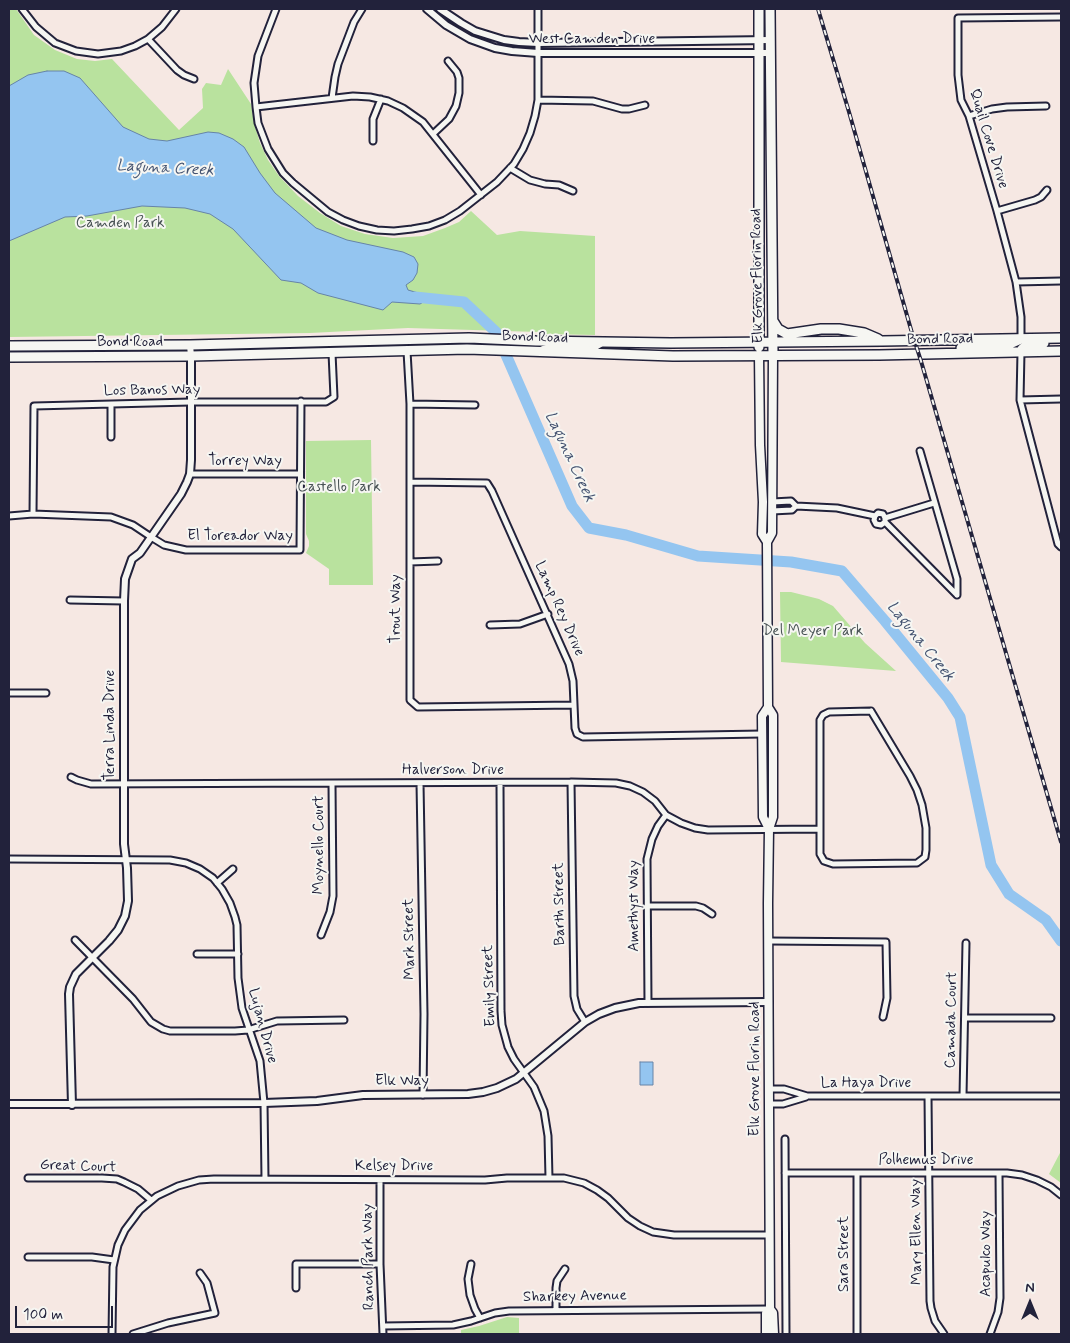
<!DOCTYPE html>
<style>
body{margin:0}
#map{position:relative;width:1070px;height:1343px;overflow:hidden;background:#f6e8e3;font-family:Mynerve,sans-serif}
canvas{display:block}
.frame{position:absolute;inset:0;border:10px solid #22223b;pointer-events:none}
.north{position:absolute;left:1005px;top:1278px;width:50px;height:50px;-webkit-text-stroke:4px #f6f6f2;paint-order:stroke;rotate:0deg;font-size:14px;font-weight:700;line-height:20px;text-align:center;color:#22223b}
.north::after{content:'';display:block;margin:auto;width:18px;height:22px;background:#22223b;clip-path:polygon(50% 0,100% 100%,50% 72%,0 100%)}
.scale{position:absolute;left:15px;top:1306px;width:98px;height:22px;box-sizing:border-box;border:2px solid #22223b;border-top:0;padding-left:6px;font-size:15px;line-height:18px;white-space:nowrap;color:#22223b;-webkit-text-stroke:4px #f6f6f2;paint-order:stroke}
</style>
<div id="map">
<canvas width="1070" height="1343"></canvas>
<div class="frame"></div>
<div class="north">N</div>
<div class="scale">100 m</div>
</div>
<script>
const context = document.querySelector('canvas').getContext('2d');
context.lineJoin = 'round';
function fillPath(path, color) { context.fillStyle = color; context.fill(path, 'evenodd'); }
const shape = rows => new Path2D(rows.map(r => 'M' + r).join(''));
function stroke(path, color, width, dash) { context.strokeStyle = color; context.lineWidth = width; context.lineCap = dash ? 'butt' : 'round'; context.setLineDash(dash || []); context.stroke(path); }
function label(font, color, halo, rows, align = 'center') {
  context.font = font + ' Mynerve,sans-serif'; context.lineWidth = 4; context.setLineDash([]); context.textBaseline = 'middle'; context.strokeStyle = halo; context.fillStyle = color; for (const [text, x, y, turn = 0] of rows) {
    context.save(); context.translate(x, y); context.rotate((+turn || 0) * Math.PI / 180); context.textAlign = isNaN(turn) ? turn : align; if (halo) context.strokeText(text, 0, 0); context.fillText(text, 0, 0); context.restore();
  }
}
fillPath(shape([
 [9,9,16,9,34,35,55,50,77,59,95,61,112,59,179,130,203,108,202,89,206,83,221,85,228,69,251,104,254,123,260,143,268,160,279,176,298,196,320,213,341,226,365,234,393,238,423,236,445,228,459,222,471,211,497,235,520,231,595,236,595,335,542,334,538,332,408,328,310,333,9,337],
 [371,440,373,585,329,585,329,569,306,553,309,546,309,541,306,534,306,441],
 [780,592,791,592,819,599,833,606,865,643,896,671,781,662],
 [1061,1151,1061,1183,1049,1174],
 [507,1317,519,1318,519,1334,461,1334,461,1330,479,1326]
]), '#b9e29e');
const water = shape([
 [47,71,64,71,80,78,123,127,149,139,167,141,208,132,219,133,233,139,244,147,260,173,275,193,316,228,347,240,403,252,414,257,418,264,417,273,413,280,406,285,408,290,422,294,430,298,420,304,392,302,383,310,318,293,301,283,281,280,233,229,210,214,185,208,142,206,87,216,65,217,9,241,9,86,28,75,47,71],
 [640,1062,653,1062,653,1085,640,1085,640,1062]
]);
fillPath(water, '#94c5f0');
stroke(water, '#6684a8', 1);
stroke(shape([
 [415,297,464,302,496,332,572,506,589,528,626,535,698,556,791,562,842,571,885,621,948,698,960,717,991,865,1009,894,1046,920,1061,941]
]), '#94c5f0', 11);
const minor = shape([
 [22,9,36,27,55,43,76,51,98,54,121,51,135,46,148,39,162,27,176,9],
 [276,9,258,56,254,83,256,107,258,123,268,149,283,173,293,183,328,212,343,220,359,226,377,230,394,231,412,229,429,226,445,220,460,211,497,182,514,164,523,149,530,133,535,116,538,100,538,9],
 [148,39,177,70,184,75,194,79],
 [332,98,335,77,338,64,354,22,362,9],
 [538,100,593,101,622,109,629,109,645,105],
 [256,107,353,96,370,97,388,101,403,108,423,122,481,195],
 [969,116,992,109,1007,107,1046,106],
 [433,134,449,119,456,106,459,93,459,78,457,72,448,61],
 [373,141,373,119,381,99],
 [510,168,530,180,545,184,559,185,573,191],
 [997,211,1035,200,1041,197,1047,190],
 [1016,282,1061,281],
 [1021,338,1021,317,1016,282,997,211,969,116,961,100,958,75,958,18,1061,17],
 [407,351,410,404,410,700,418,707,574,705],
 [1021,352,1020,400,1058,544,1061,547],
 [1020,400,1061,399],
 [410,404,475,405],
 [111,437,111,405],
 [920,451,957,579,957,595],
 [190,474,300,474],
 [410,482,487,483,492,491,569,664,573,681,575,728,577,734,583,737,762,734],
 [772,502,791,501,796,506,837,508,875,516],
 [772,511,792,510,796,506],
 [33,514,34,406,190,402,326,402,334,397,332,353],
 [9,516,33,514,111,517,133,525,151,537,164,545,186,550,300,550,301,401],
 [885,518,934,503],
 [885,522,881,525,876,524,874,520,875,516,878,513,883,514,885,518,885,522,957,595],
 [410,562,438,561],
 [70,600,124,601],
 [490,625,520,624,548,614],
 [9,693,46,693],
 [871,711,910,776,917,790,922,805,926,828,926,850,925,857,917,863,833,864,824,861,820,854,820,720,823,715,829,712,871,711],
 [71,777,77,780,91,784,571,782,616,783,630,786,643,792,655,801,666,815,681,823,695,828,708,830,820,829],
 [571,782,574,996,577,1009,585,1022],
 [420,783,424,1014,423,1095],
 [500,783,501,1011,502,1025,508,1047,514,1059,534,1087,544,1111,548,1136,549,1178],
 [9,859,170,860,186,863,200,869,213,878,222,889,230,903,235,917,237,925,238,978,242,1008,260,1061,264,1103,265,1179],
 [217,883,233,869],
 [647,906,696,906,703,908,712,914],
 [321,935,330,912,333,896,332,784],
 [75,940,133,999,151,1022,163,1029,170,1031,235,1031,248,1030,277,1021,344,1020],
 [769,941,886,942,887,998,883,1017],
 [197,954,238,954],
 [648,1003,647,859,652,839,658,826,666,815],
 [965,1018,1051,1018],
 [769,1089,784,1089,807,1096,1061,1096],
 [928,1096,930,1301,931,1308,935,1321,944,1334],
 [963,1096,966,943],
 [770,1104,783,1104,806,1097],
 [785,1139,786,1334],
 [785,1173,1007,1173,1022,1175,1037,1180,1051,1187,1061,1195],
 [857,1174,857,1334],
 [28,1178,102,1178,117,1179,124,1182,138,1189,151,1200],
 [380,1180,380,1264,383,1334],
 [28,1257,92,1257,114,1260],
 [471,1264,468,1279,470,1295,475,1309,480,1318],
 [296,1288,296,1264,380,1264],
 [556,1310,556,1288,557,1281,565,1269],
 [383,1326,453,1325,471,1321,495,1313,509,1311,770,1309],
 [112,1334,113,1267,118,1245,125,1230,140,1210,157,1196,178,1186,199,1180,214,1179,485,1180,507,1178,564,1178,584,1183,597,1190,608,1198,628,1218,640,1226,653,1232,674,1235,770,1235],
 [133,1334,168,1323,215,1313,207,1283,200,1273],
 [990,1334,998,1312,1000,1298,999,1173]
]);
const tertiary = shape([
 [427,9,446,25,470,39,495,48,512,51,538,53,770,53],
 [440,9,461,23,475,31,504,40,519,42,538,43,770,40],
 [9,1104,264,1103,317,1101,363,1095,468,1094,483,1092,497,1088,516,1079,585,1022,599,1014,615,1008,639,1003,769,1002],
 [72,1105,69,994,70,987,76,974,109,941,118,930,125,916,128,901,127,868,124,844,124,601,125,579,132,559,140,553,181,494,187,482,190,474,191,460,191,356,190,345]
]);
const secondary = shape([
 [543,350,556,346,595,346,600,343],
 [759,355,760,445,763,502,762,534,767,542,768,707,773,715,773,817,769,829,768,903,770,1309,773,1313,774,1334],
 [767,542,772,533,773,355],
 [768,707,762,716,763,817,769,829],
 [766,1334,766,1313,770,1309]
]);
const primary = shape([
 [759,9,759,347],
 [770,9,773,355],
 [773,321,778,329,787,334,821,329,839,329,864,333,878,339],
 [9,346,190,345,469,338,536,341,671,343,882,341,1061,338],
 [961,348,980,346,1010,344,1019,340],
 [1021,352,1022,349,1027,345,1044,343],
 [9,357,191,356,467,349,673,356,879,355,1061,351]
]);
stroke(minor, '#22223b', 9);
stroke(tertiary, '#22223b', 10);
stroke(secondary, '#22223b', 11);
stroke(primary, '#22223b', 12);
stroke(minor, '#f6f6f2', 5);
stroke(tertiary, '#f6f6f2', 6);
stroke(secondary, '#f6f6f2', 8);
stroke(primary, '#f6f6f2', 9);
const rail = shape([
 [818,9,849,112,912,333,921,361,1061,842]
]);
stroke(rail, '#22223b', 4);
stroke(rail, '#f6f6f2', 2, [5.5]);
label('15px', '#22223b', '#f6f6f2', [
 ["West Camden Drive",592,40],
 ["Quail Cove Drive",988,139,73],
 ["Elk Grove Florin Road",758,276,-91],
 ["Bond Road",535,338,2],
 ["Bond Road",940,340,-1],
 ["Bond Road",130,343],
 ["Los Banos Way",152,391,-1],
 ["Torrey Way",245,462],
 ["El Toreador Way",240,537],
 ["Trout Way",397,609,-90],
 ["Lamp Rey Drive",559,609,66],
 ["Terra Linda Drive",111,725,-90],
 ["Halverson Drive",453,771],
 ["Moynello Court",320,845,-90],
 ["Barth Street",560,904,-91],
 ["Amethyst Way",635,906,-90],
 ["Mark Street",410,939,-91],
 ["Emily Street",490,986,-92],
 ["Camada Court",952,1020,-89],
 ["Lujan Drive",262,1026,75],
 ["Elk Grove Florin Road",756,1069,-90],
 ["Elk Way",402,1082],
 ["La Haya Drive",866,1084],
 ["Polhemus Drive",926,1161],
 ["Great Court",78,1167,2],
 ["Kelsey Drive",394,1167],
 ["Mary Ellen Way",917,1232,-91],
 ["Sara Street",845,1254,-90],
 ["Acapulco Way",987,1254,-90],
 ["Ranch Park Way",369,1257,-91],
 ["Sharkey Avenue",575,1297,-1]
]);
label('15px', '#485254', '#f6f6f2', [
 ["Camden Park",120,224],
 ["Castello Park",339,488],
 ["Del Meyer Park",813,632]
]);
label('italic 16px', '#445371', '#f6f6f2', [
 ["Laguna Creek",165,169,3],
 ["Laguna Creek",569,457,65],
 ["Laguna Creek",920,642,51]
]);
</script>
